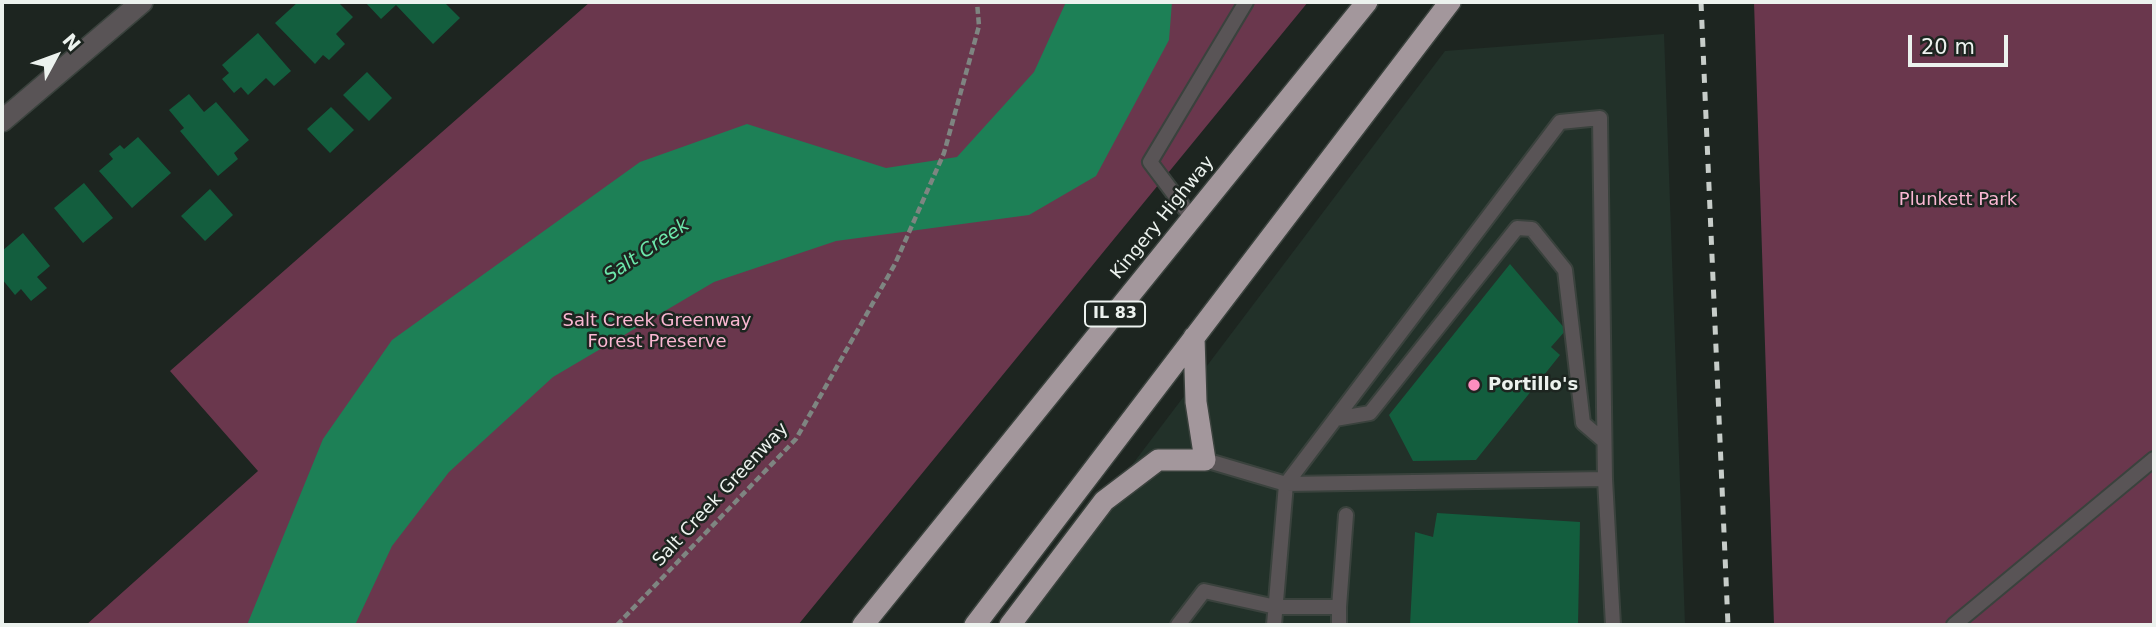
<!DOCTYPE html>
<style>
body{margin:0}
#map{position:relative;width:2156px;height:627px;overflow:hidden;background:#1d2520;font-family:"DejaVu Sans",sans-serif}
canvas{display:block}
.frame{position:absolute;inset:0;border:4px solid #ecf2ee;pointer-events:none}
.north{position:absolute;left:21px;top:21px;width:70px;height:70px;-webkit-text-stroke:5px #1d2520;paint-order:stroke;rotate:49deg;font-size:19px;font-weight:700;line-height:28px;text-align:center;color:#ecf2ee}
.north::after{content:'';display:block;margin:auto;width:24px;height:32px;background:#ecf2ee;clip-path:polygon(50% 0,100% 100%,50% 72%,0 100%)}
.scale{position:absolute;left:1908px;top:35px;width:100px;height:32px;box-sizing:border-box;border:4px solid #ecf2ee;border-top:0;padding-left:9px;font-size:21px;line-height:24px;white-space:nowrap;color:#ecf2ee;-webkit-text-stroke:5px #1d2520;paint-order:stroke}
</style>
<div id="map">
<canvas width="2156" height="627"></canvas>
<div class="frame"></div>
<div class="north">N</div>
<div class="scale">20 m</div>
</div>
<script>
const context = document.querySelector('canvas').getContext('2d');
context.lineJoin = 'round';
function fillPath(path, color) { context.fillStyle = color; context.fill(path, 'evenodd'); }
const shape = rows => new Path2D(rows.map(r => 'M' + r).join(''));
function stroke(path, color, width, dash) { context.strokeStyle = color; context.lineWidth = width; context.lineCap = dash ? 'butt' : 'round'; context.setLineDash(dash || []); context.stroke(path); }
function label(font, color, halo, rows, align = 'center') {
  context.font = font + ' "DejaVu Sans",sans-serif'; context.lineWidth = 5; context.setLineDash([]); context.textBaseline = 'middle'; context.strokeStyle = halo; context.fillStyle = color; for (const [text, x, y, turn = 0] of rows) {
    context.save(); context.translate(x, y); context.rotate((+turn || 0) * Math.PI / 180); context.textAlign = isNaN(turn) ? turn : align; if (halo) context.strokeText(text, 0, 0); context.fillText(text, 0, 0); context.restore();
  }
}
fillPath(shape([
 [1664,34,1685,625,1011,625,1445,51]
]), '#223129');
fillPath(shape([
 [590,2,1308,2,798,625,86,625,258,471,170,371],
 [1754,2,2154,2,2154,625,1774,625]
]), '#6a374d');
fillPath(shape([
 [1066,2,1172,2,1169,40,1096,176,1029,215,836,241,714,282,553,377,449,472,392,546,355,625,247,625,323,439,392,340,640,162,747,124,886,168,957,157,1034,72]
]), '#1d8056');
fillPath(shape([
 [298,2,338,2,353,17,336,34,345,44,329,60,323,55,315,64,275,23],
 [365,2,444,2,460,18,433,44,396,5,381,19],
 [258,33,291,71,274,86,266,78,248,95,241,87,234,93,222,79,229,73,222,65],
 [367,72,392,98,369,121,343,95],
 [189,94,204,112,216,102,249,140,234,153,238,159,218,176,180,131,184,128,169,110],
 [331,107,354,130,330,153,307,129],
 [138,137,171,173,132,208,99,171,113,159,109,154,120,145,124,149],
 [84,183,113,218,83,243,54,208],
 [210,189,233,215,205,241,181,216],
 [23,233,50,266,37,277,47,288,31,301,21,289,15,295,2,279,2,251],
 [1510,264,1566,330,1551,347,1560,355,1476,460,1413,461,1389,415],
 [1437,513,1580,522,1578,625,1410,625,1415,532,1433,537]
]), '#135e3e');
const lane = shape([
 [1192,218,1150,162,1246,2],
 [1335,419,1370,413,1517,228,1532,229,1565,270,1583,423,1604,441],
 [1205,460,1286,484,1605,479],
 [1339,607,1346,515],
 [1178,625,1204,591,1276,607,1339,607,1339,625],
 [1274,625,1286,484,1560,122,1600,118,1605,479,1613,625],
 [1954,625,2154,459]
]);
const street = shape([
 [2,121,142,2]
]);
const highway = shape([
 [863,625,1367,2],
 [975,625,1450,2],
 [1010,625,1104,501,1158,460,1205,460,1196,402,1194,337]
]);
stroke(lane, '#3a423d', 18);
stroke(street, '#3a423d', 24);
stroke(highway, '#3a423d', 24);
stroke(shape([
 [617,625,796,439,895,264,944,153,979,26,977,2]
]), '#7e8581', 4.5, [7, 3.5]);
stroke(lane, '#595456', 14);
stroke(street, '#595456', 21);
stroke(highway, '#a3979c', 21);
stroke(shape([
 [1701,2,1728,625]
]), '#c7cdc9', 5, [9, 9]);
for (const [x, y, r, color] of [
 [1474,385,7,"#fd8ebf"]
]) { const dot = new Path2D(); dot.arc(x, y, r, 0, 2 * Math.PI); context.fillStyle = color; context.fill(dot); stroke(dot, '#1d2520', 2.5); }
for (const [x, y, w] of [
 [1115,314,60]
]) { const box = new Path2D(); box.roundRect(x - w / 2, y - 12.5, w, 25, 5); context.fillStyle = '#1d2520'; context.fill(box); stroke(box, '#ecf2ee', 2); }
label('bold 16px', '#ecf2ee', null, [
 ["IL 83",1115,314]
]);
label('18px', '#fab7d2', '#1d2520', [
 ["Plunkett Park",1958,200],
 ["Salt Creek Greenway",657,321],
 ["Forest Preserve",657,342]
]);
label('18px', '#ecf2ee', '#1d2520', [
 ["Kingery Highway",1163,218,-51],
 ["Salt Creek Greenway",721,495,-47]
]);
label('bold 18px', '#ecf2ee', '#1d2520', [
 ["Portillo's",1488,385]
], 'left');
label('italic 19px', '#6ce7ab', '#1d2520', [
 ["Salt Creek",647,251,-34]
]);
</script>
